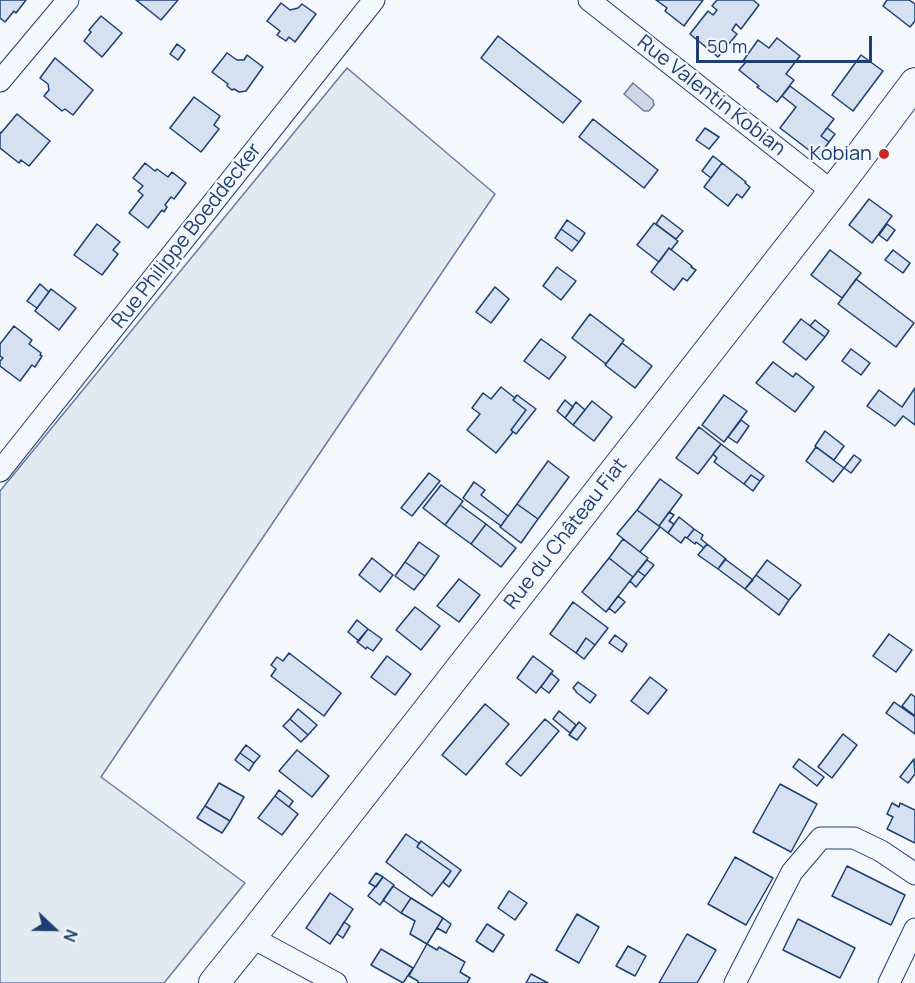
<!DOCTYPE html>
<meta charset="utf-8">
<style>
body{margin:0}
#map{position:relative;width:915px;height:983px;overflow:hidden;background:#f4f7fb;font-family:Manrope,sans-serif}
canvas{display:block}
.north{position:absolute;left:24px;top:899px;width:60px;height:60px;-webkit-text-stroke:4px #f4f7fb;paint-order:stroke;rotate:112deg;font-size:16px;font-weight:700;line-height:24px;text-align:center;color:#1d3f73}
.north::after{content:'';display:block;margin:auto;width:21px;height:27px;background:#1d3f73;clip-path:polygon(50% 0,100% 100%,50% 72%,0 100%)}
.scale{position:absolute;left:696px;top:36px;width:176px;height:27px;box-sizing:border-box;border:3px solid #1d3f73;border-top:0;padding-left:8px;font-size:18px;line-height:21px;white-space:nowrap;color:#1d3f73;-webkit-text-stroke:4px #f4f7fb;paint-order:stroke}
</style>
<div id="map">
<canvas width="915" height="983"></canvas>
<div class="north">N</div>
<div class="scale">50 m</div>
</div>
<script>
const context = document.querySelector('canvas').getContext('2d');
context.lineJoin = 'round';
function fillPath(path, color) { context.fillStyle = color; context.fill(path, 'evenodd'); }
const shape = rows => new Path2D(rows.map(r => 'M' + r).join(''));
function stroke(path, color, width, dash) { context.strokeStyle = color; context.lineWidth = width; context.lineCap = dash ? 'butt' : 'round'; context.setLineDash(dash || []); context.stroke(path); }
function label(font, color, halo, rows, align = 'center') {
  context.font = font + ' Manrope,sans-serif'; context.lineWidth = 4.5; context.setLineDash([]); context.textBaseline = 'middle'; context.strokeStyle = halo; context.fillStyle = color; for (const [text, x, y, turn = 0] of rows) {
    context.save(); context.translate(x, y); context.rotate((+turn || 0) * Math.PI / 180); context.textAlign = isNaN(turn) ? turn : align; if (halo) context.strokeText(text, 0, 0); context.fillText(text, 0, 0); context.restore();
  }
}
const green = shape([
 [347,68,495,194,101,777,245,883,164,983,0,983,0,491,347,68]
]);
fillPath(green, '#e3e9f0');
stroke(green, '#687fa3', 1.5);
const water = shape([
 [633,83,653,100,654,105,649,111,644,111,624,94,633,83]
]);
fillPath(water, '#cfd7e4');
stroke(water, '#687fa3', 1.5);
const building = shape([
 [0,0,26,0,16,13,14,11,5,22,0,18,0,0],
 [136,0,178,0,161,20,136,0],
 [656,0,703,0,684,26,665,11,667,8,656,0],
 [717,0,753,0,759,5,741,29,736,24,732,30,737,34,718,57,690,34,708,11,713,15,717,10,712,6,717,0],
 [887,0,909,0,915,4,915,21,910,27,883,6,887,0],
 [281,3,290,10,298,8,302,4,316,14,295,42,289,37,286,41,277,35,280,31,267,21,281,3],
 [101,16,122,33,102,57,84,41,91,32,89,30,101,16],
 [498,36,581,101,563,123,481,58,498,36],
 [777,38,800,56,786,74,794,80,777,102,757,87,759,86,739,70,745,63,743,61,758,40,769,48,777,38],
 [177,44,185,50,178,60,170,54,177,44],
 [227,53,237,60,244,60,247,55,263,67,246,91,239,92,234,89,232,90,227,86,228,84,212,72,227,53],
 [861,55,883,71,853,111,832,95,861,55],
 [55,58,93,90,73,115,65,109,62,111,44,96,49,90,48,84,40,78,55,58],
 [790,86,834,119,821,136,829,142,818,157,780,128,796,107,782,96,790,86],
 [194,97,220,116,214,125,219,129,201,152,170,128,194,97],
 [17,114,50,141,29,166,21,160,19,163,0,148,0,132,1,133,17,114],
 [593,119,658,170,644,188,579,137,593,119],
 [705,128,719,137,709,149,696,140,705,128],
 [827,128,835,134,829,142,821,136,827,128],
 [713,156,722,163,711,178,702,171,713,156],
 [145,163,155,171,157,169,168,177,172,172,186,183,174,199,171,197,165,205,167,207,164,212,162,210,148,228,129,213,143,195,138,191,143,186,133,178,145,163],
 [722,163,746,182,745,183,750,187,742,198,737,194,728,206,704,187,722,163],
 [869,199,892,216,872,243,849,225,869,199],
 [662,215,683,231,676,239,656,224,662,215],
 [567,220,585,233,579,242,561,229,567,220],
 [654,223,678,241,671,250,669,248,659,262,637,245,654,223],
 [97,224,120,242,113,250,118,254,102,275,74,255,97,224],
 [887,224,895,230,887,241,879,235,887,224],
 [561,229,579,242,572,251,555,238,561,229],
 [669,248,692,266,691,267,696,270,687,281,683,278,674,290,651,272,669,248],
 [830,250,861,273,842,298,811,275,830,250],
 [893,250,910,263,903,273,885,260,893,250],
 [557,267,576,281,561,300,543,286,557,267],
 [856,279,914,323,896,347,838,304,856,279],
 [40,284,49,292,37,308,27,301,40,284],
 [495,287,509,299,491,323,476,312,495,287],
 [51,289,76,308,59,330,35,311,51,289],
 [590,314,624,340,606,364,572,338,590,314],
 [801,319,825,337,806,360,783,342,801,319],
 [815,320,829,331,825,337,810,326,815,320],
 [14,326,32,340,29,344,41,353,40,355,42,356,35,367,32,365,20,381,0,366,0,361,3,358,0,356,0,344,14,326],
 [541,339,566,357,549,379,524,361,541,339],
 [622,343,652,366,635,388,605,365,622,343],
 [851,349,870,363,861,375,842,361,851,349],
 [773,362,793,377,796,373,814,387,795,412,756,383,773,362],
 [501,387,515,398,513,400,526,410,511,430,513,432,496,453,467,430,480,414,472,408,483,393,491,399,501,387],
 [915,388,915,425,903,416,895,426,867,406,879,390,902,407,915,388],
 [517,395,536,409,516,434,511,430,526,410,513,400,517,395],
 [724,395,747,411,724,442,702,425,724,395],
 [565,400,573,407,565,418,557,411,565,400],
 [592,401,612,417,594,441,573,425,592,401],
 [576,402,585,410,573,425,565,418,576,402],
 [741,420,749,426,737,443,728,437,741,420],
 [699,427,721,444,698,474,676,458,699,427],
 [825,431,844,446,834,460,815,446,825,431],
 [721,444,764,476,760,481,751,475,744,484,714,462,717,458,713,454,721,444],
 [816,447,844,468,833,482,806,461,816,447],
 [854,455,861,460,851,473,844,468,854,455],
 [548,461,569,477,538,519,517,504,548,461],
 [429,473,440,481,412,516,401,508,429,473],
 [751,475,760,481,753,491,744,484,751,475],
 [660,479,682,495,659,526,637,510,660,479],
 [474,482,485,490,481,495,508,516,501,526,463,498,474,482],
 [441,485,463,501,445,525,423,508,441,485],
 [517,504,538,519,521,543,500,527,517,504],
 [460,505,486,524,471,544,445,525,460,505],
 [637,510,660,527,640,552,617,534,637,510],
 [669,512,674,515,669,521,674,524,668,533,659,526,669,512],
 [679,517,694,529,687,538,685,537,681,543,668,533,679,517],
 [486,524,516,548,501,567,471,544,486,524],
 [694,529,703,535,701,539,707,544,704,548,696,542,695,544,687,538,694,529],
 [623,539,648,558,633,577,609,558,623,539],
 [419,542,439,556,425,576,405,562,419,542],
 [707,544,726,559,718,569,698,555,707,544],
 [372,558,393,575,380,592,359,575,372,558],
 [609,558,633,577,606,612,582,592,609,558],
 [725,559,753,580,745,589,718,569,725,559],
 [647,560,654,565,645,576,638,571,647,560],
 [767,560,801,585,789,600,756,575,767,560],
 [405,562,425,576,414,590,395,576,405,562],
 [638,571,645,576,636,587,630,581,638,571],
 [756,575,789,600,779,615,745,589,756,575],
 [459,579,480,595,459,622,437,606,459,579],
 [618,596,625,602,615,613,609,608,618,596],
 [573,602,608,628,595,645,586,638,576,653,550,634,573,602],
 [415,607,440,626,421,650,396,630,415,607],
 [357,620,368,629,359,641,348,632,357,620],
 [368,629,382,639,373,651,367,647,366,649,357,642,368,629],
 [889,634,912,650,896,672,873,656,889,634],
 [615,635,627,644,622,652,609,643,615,635],
 [586,638,595,645,584,659,576,653,586,638],
 [289,653,341,693,324,716,271,676,276,669,271,665,277,657,283,661,289,653],
 [387,656,411,674,395,695,371,677,387,656],
 [533,656,553,671,536,693,517,678,533,656],
 [551,673,559,680,549,693,541,687,551,673],
 [650,677,667,690,648,714,631,701,650,677],
 [578,682,596,695,590,703,576,692,576,691,573,688,578,682],
 [911,694,915,697,915,716,902,706,911,694],
 [894,702,915,717,915,734,886,713,894,702],
 [485,704,509,724,466,775,442,755,485,704],
 [298,709,317,725,308,735,290,719,298,709],
 [559,711,576,725,570,733,553,719,559,711],
 [290,719,308,735,301,742,283,726,290,719],
 [545,719,559,731,521,776,506,764,545,719],
 [579,722,586,728,577,740,569,735,579,722],
 [843,734,857,745,832,778,818,767,843,734],
 [246,745,260,756,254,763,240,753,246,745],
 [297,750,329,776,312,797,279,771,297,750],
 [240,753,254,763,249,771,235,760,240,753],
 [799,759,824,777,817,786,793,767,799,759],
 [914,759,915,774,908,783,900,777,914,759],
 [219,783,244,797,230,821,205,806,219,783],
 [780,784,817,804,791,852,753,832,780,784],
 [279,790,293,801,289,807,275,796,279,790],
 [275,796,298,814,282,835,258,818,275,796],
 [892,803,899,807,900,803,915,810,915,843,887,829,893,817,887,814,892,803],
 [205,806,230,821,222,833,197,818,205,806],
 [406,834,419,843,417,847,451,871,432,896,386,862,406,834],
 [421,841,461,870,449,887,443,882,451,871,417,847,421,841],
 [735,857,773,878,746,925,708,904,735,857],
 [847,866,905,895,891,925,832,896,847,866],
 [376,873,383,877,376,887,369,883,376,873],
 [383,877,394,885,380,905,368,896,383,877],
 [393,886,411,898,401,913,383,900,393,886],
 [509,891,527,903,515,920,498,908,509,891],
 [330,893,353,909,330,944,306,928,330,893],
 [411,898,443,918,427,944,410,934,415,921,401,913,411,898],
 [577,914,599,927,579,963,556,950,577,914],
 [443,918,451,924,446,933,437,928,443,918],
 [798,919,855,948,840,978,783,950,798,919],
 [344,922,350,926,343,938,337,934,344,922],
 [487,924,504,935,493,952,476,941,487,924],
 [687,934,716,950,697,983,659,983,687,934],
 [427,944,437,950,439,947,465,962,460,972,470,978,467,983,418,983,418,981,409,976,427,944],
 [628,946,646,956,635,976,616,966,628,946],
 [381,949,413,968,403,983,371,965,381,949],
 [531,974,548,983,526,983,531,974]
]);
fillPath(building, '#d5e0f0');
stroke(building, '#1d3f73', 1.5);
const street = shape([
 [589,0,833,192],
 [0,81,68,0],
 [0,471,374,0],
 [251,937,336,983],
 [735,983,792,872,821,838,854,838,881,851,915,874],
 [889,983,915,929]
]);
const secondary = shape([
 [214,983,251,937,833,192,915,83]
]);
stroke(street, '#1d3f73', 23);
stroke(secondary, '#1d3f73', 32);
stroke(street, '#f4f7fb', 21);
stroke(secondary, '#f4f7fb', 30);
for (const [x, y, r, color] of [
 [884,154,6,"#c62828"]
]) { const dot = new Path2D(); dot.arc(x, y, r, 0, 2 * Math.PI); context.fillStyle = color; context.fill(dot); stroke(dot, '#f4f7fb', 2); }
label('20px', '#1d3f73', '#f4f7fb', [
 ["Rue Valentin Kobian",711,96,38],
 ["Rue Philippe Boeddecker",187,236,-52],
 ["Rue du Château Fiat",566,534,-52]
]);
label('20px', '#1d3f73', '#f4f7fb', [
 ["Kobian",872,154]
], 'right');
</script>
